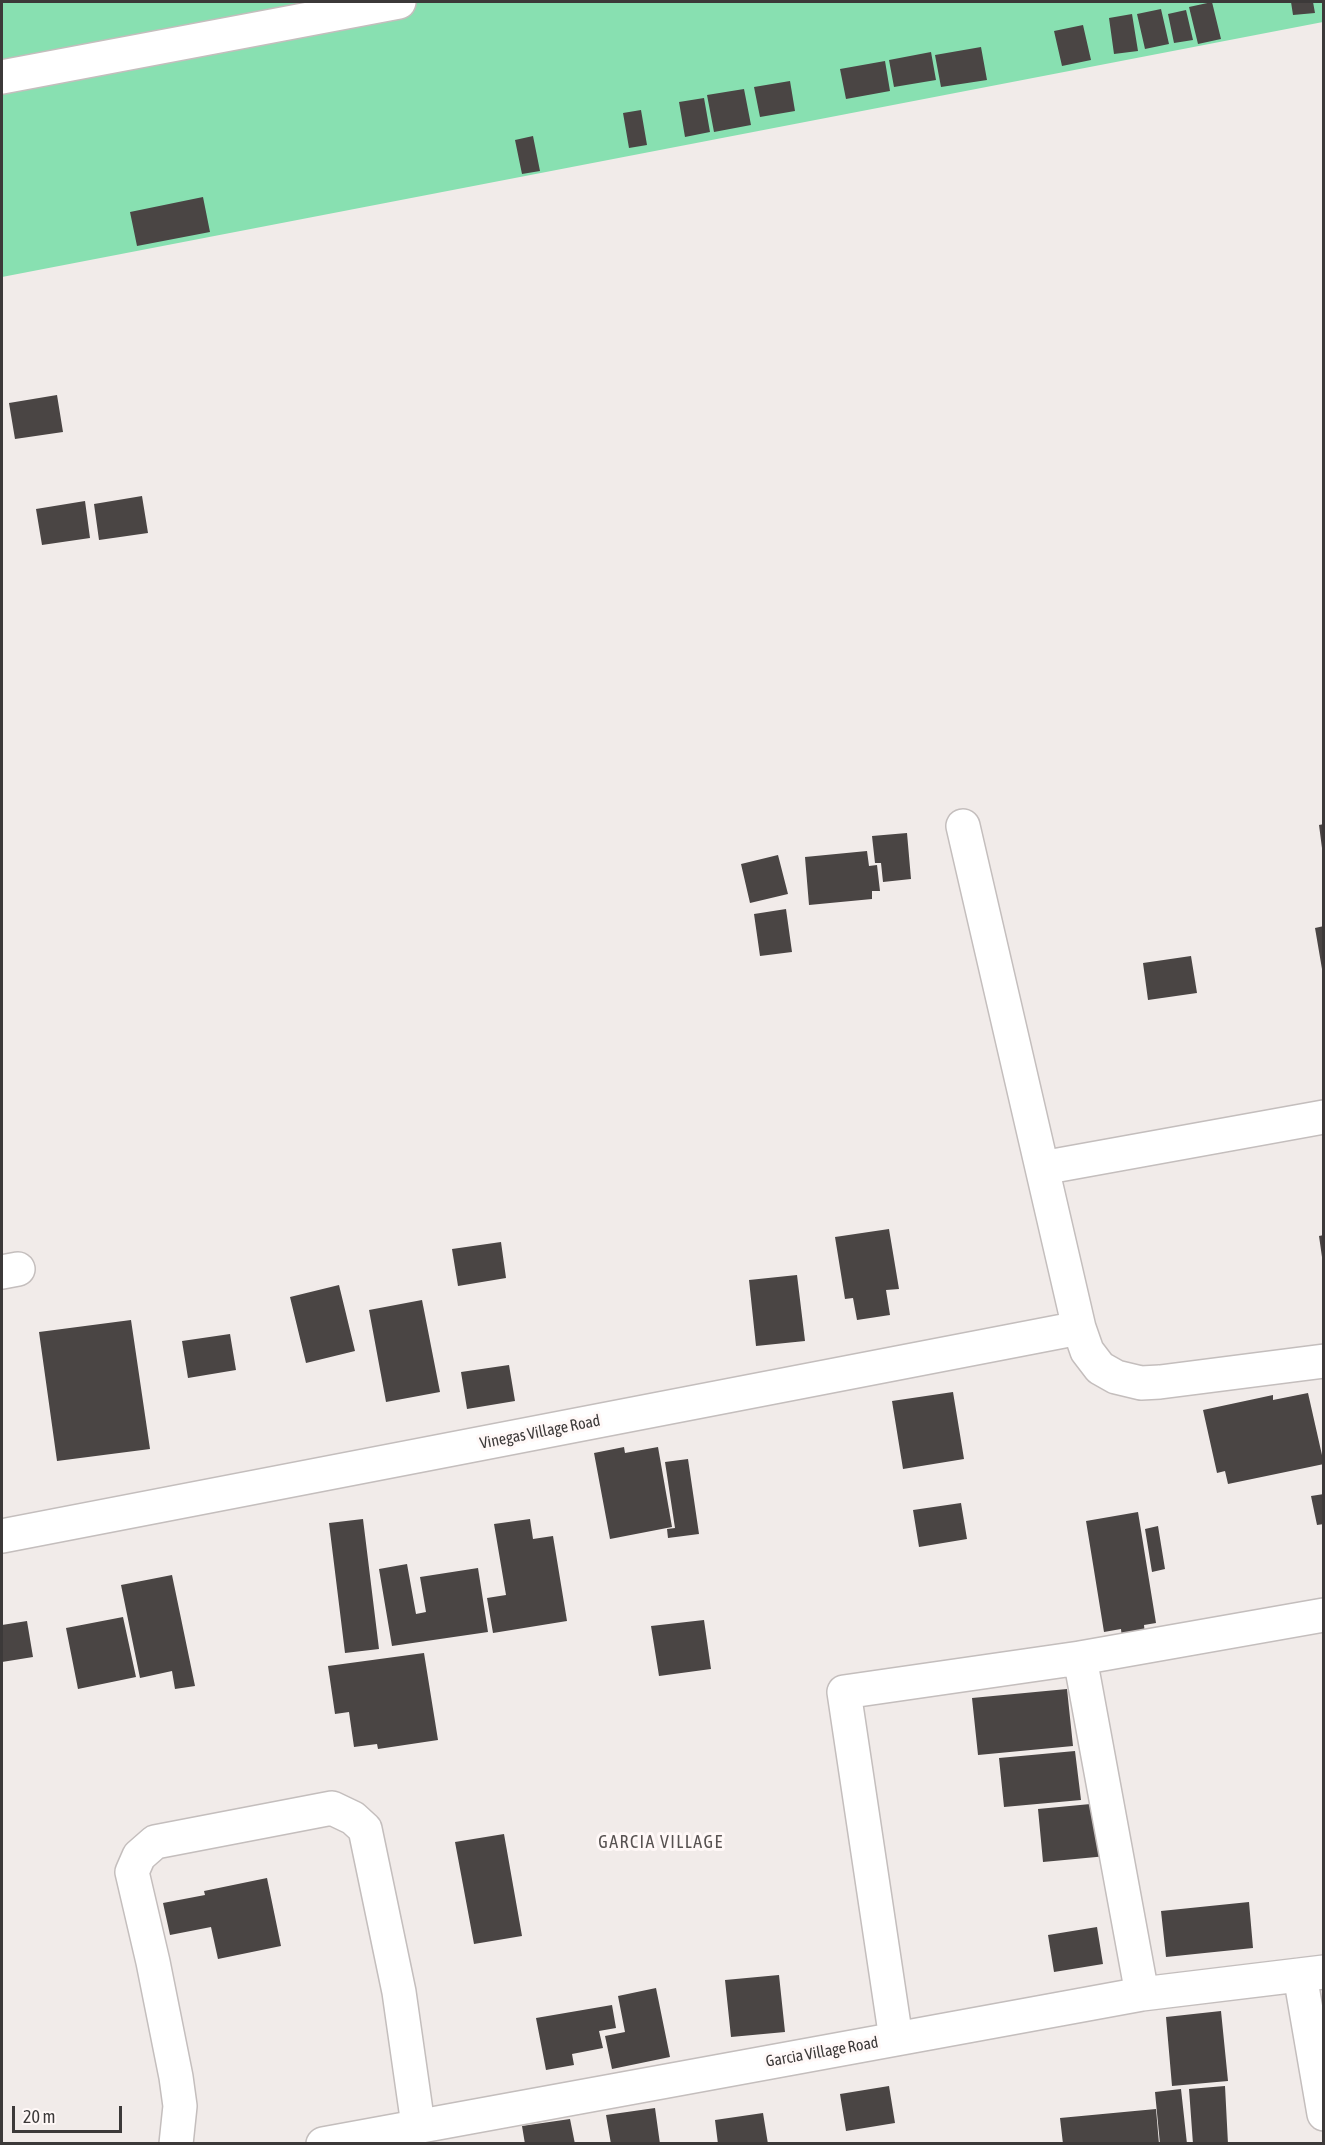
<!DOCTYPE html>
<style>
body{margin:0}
#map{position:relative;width:1325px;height:2145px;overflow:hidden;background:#f1ebe9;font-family:"Asap Condensed",sans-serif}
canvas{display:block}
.frame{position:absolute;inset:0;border:3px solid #3c3939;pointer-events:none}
.scale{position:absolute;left:12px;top:2106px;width:110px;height:27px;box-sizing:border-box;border:3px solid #3c3939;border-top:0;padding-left:8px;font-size:18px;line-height:21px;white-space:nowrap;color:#3c3939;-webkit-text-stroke:4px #fff8f7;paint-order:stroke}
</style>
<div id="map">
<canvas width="1325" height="2145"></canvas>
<div class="frame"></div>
<div class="scale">20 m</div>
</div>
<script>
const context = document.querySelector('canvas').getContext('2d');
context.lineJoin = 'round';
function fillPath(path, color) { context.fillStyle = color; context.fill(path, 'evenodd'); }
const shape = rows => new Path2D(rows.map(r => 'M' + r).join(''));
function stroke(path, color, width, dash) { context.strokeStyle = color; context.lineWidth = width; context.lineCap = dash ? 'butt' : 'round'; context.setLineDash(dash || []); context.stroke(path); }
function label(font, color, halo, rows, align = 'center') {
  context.font = font + ' "Asap Condensed",sans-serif'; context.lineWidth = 6; context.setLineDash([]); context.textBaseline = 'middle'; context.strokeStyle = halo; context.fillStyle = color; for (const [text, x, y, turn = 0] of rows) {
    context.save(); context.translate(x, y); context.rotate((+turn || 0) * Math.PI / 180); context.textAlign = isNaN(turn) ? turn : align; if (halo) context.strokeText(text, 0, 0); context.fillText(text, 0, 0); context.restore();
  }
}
fillPath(shape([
 [2,2,1323,2,1323,22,2,277]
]), '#88e0b1');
fillPath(shape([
 [1212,2,1221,39,1198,44,1189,7],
 [1291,2,1313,2,1315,13,1293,15],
 [1161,9,1169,44,1145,49,1137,14],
 [1186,10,1193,40,1174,43,1168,14],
 [1132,14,1138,51,1114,54,1109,18],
 [1083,25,1091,60,1062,66,1054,31],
 [981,47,987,80,941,87,935,55],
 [931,52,936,80,894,87,889,60],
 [885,61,890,91,846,99,840,69],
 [790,81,795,111,760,117,754,87],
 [744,89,751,125,714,132,707,95],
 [704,98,710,132,685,137,679,102],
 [641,110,647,145,629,148,623,113],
 [533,136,540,171,522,174,515,140],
 [203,197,210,232,137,246,130,212],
 [57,395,63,432,15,439,9,403],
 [142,496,148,533,99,540,94,504],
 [85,501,90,538,42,545,36,509],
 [1324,824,1324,848,1322,848,1319,825],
 [907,833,911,879,883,882,881,863,875,863,872,836],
 [867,851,869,866,877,865,880,891,872,891,872,899,809,905,805,857],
 [778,855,788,894,750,903,741,864],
 [786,909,792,952,760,956,754,914],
 [1324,926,1324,968,1322,969,1315,928],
 [1191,956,1197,993,1148,1000,1143,963],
 [889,1229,899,1289,886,1290,890,1315,857,1320,853,1298,845,1299,835,1237],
 [1324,1235,1324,1257,1322,1257,1319,1236],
 [501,1242,506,1278,458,1286,452,1249],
 [797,1275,805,1341,756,1346,749,1280],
 [339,1285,355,1351,306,1363,290,1297],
 [422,1300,440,1392,386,1402,369,1310],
 [131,1320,150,1449,57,1461,39,1332],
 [230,1334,236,1370,188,1378,182,1341],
 [509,1365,515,1401,467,1409,461,1372],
 [953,1392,964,1459,903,1469,892,1401],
 [1308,1393,1324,1464,1228,1484,1225,1471,1217,1473,1203,1410,1273,1395,1273,1400],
 [624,1447,625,1453,658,1447,672,1527,610,1539,594,1453],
 [688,1459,699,1534,668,1538,667,1529,675,1528,665,1462],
 [1324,1494,1324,1524,1317,1525,1311,1496],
 [961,1503,967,1539,919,1547,913,1510],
 [1138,1512,1156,1623,1144,1625,1145,1636,1122,1639,1121,1629,1104,1632,1086,1521],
 [363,1519,379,1649,345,1653,329,1523],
 [530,1519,533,1539,553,1536,567,1621,493,1633,487,1598,506,1595,494,1524],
 [1158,1526,1165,1569,1152,1572,1145,1529],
 [407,1564,416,1614,426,1612,420,1577,478,1568,488,1632,392,1646,379,1569],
 [172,1575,195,1686,175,1689,172,1671,140,1678,121,1585],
 [123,1617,136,1677,78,1689,66,1628],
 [704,1620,711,1669,659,1676,651,1626],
 [27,1621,33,1657,2,1662,2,1625],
 [424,1653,438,1740,378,1749,377,1744,354,1747,349,1712,335,1714,328,1666],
 [1067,1689,1073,1746,978,1755,972,1698],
 [1075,1751,1081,1800,1004,1807,999,1758],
 [1101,1803,1107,1856,1043,1862,1038,1809],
 [504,1834,522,1936,474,1944,455,1842],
 [267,1878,281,1946,218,1959,211,1927,170,1935,163,1903,205,1895,204,1891],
 [1249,1902,1253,1948,1166,1957,1161,1911],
 [1097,1927,1103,1964,1054,1972,1048,1935],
 [779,1975,785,2032,731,2037,725,1980],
 [656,1988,670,2057,612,2069,605,2036,625,2032,618,1996],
 [612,2005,616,2028,599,2031,603,2048,572,2054,574,2065,546,2070,536,2018],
 [1221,2011,1228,2081,1172,2086,1166,2017],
 [889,2086,895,2123,846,2131,840,2094],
 [1225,2086,1228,2144,1193,2144,1189,2089],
 [1181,2089,1187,2144,1160,2144,1155,2092],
 [655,2108,660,2144,611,2144,606,2115],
 [1156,2109,1159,2144,1063,2144,1060,2118],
 [763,2113,768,2144,718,2144,715,2120],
 [570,2119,575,2144,525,2144,522,2126]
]), '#4a4544');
const minor = shape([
 [2,77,399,2],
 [963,826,1079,1328,1087,1351,1100,1368,1116,1377,1141,1383,1160,1382,1324,1361],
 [1042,1168,1324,1117],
 [2,1272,18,1269],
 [2,1536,1079,1328],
 [1080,1658,1142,1994],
 [1300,1975,1324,2114],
 [896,2039,844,1692,1080,1658,1324,1615],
 [176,2144,180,2106,176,2077,153,1962,132,1872,139,1856,155,1842,332,1808,353,1818,365,1829,399,1992,418,2125],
 [323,2144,1142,1994,1324,1972]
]);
stroke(minor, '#c4bebd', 36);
stroke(minor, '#fff', 33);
label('16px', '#3c3939', '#fff8f7', [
 ["Vinegas Village Road",540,1432,-11],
 ["Garcia Village Road",822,2052,-10]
]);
context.letterSpacing = '1.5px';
label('18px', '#575251', '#fff8f7', [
 ["GARCIA VILLAGE",661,1842]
]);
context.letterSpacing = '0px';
</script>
